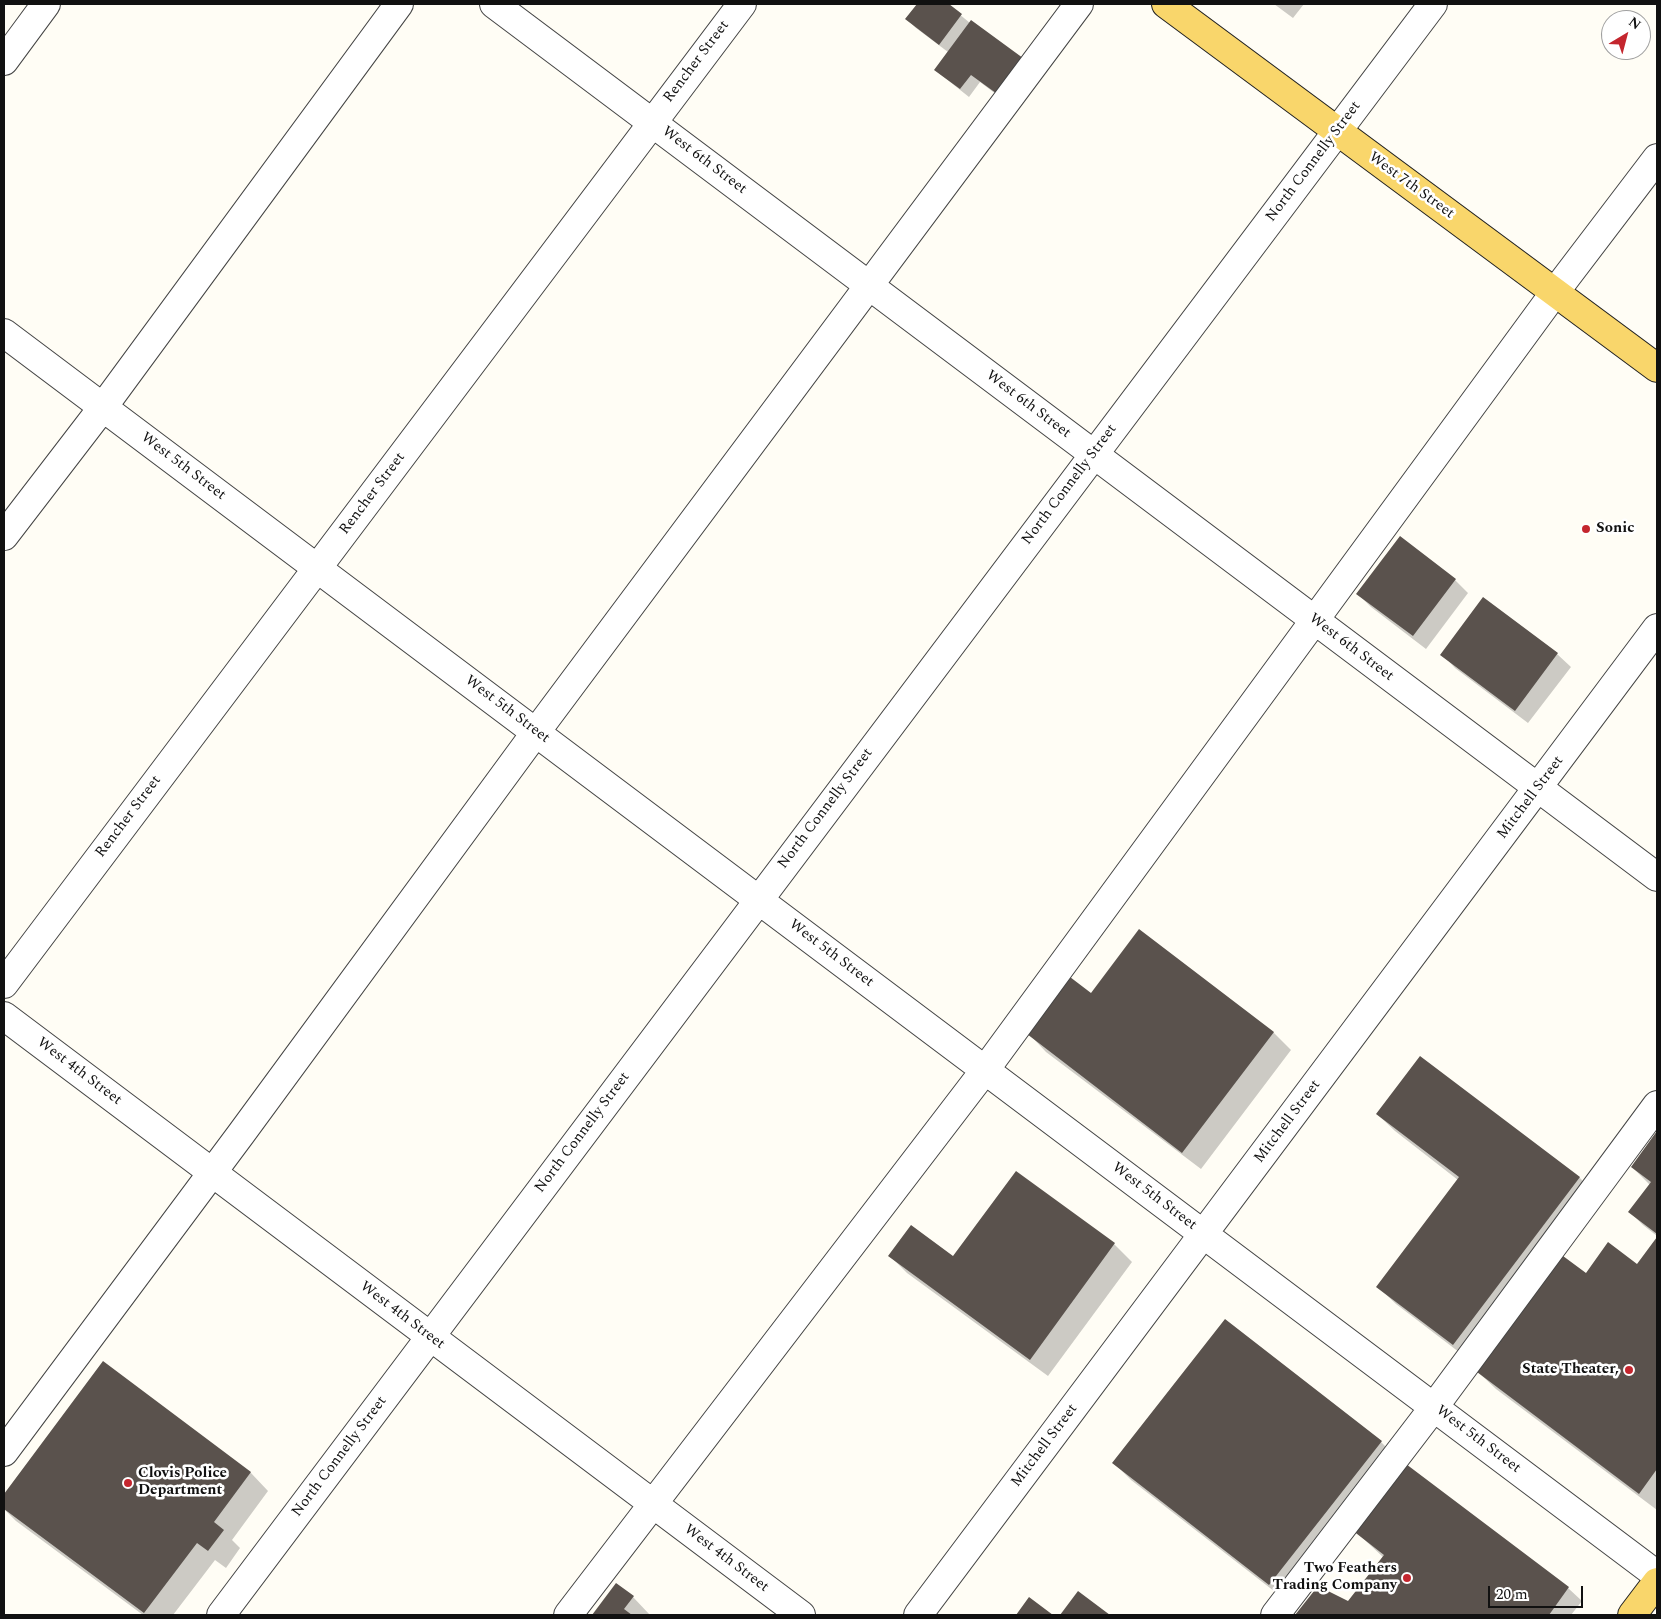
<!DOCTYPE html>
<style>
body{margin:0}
#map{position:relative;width:1661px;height:1619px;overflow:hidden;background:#fffdf5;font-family:Spectral,serif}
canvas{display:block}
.frame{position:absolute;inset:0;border:5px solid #111;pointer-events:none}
.north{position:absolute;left:1601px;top:10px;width:50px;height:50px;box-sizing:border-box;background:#fff;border:1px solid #a0a0a0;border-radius:50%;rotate:37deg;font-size:14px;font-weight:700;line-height:20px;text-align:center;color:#111}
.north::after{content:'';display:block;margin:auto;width:18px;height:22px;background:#c4262e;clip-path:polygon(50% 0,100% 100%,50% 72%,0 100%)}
.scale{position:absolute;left:1488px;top:1586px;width:95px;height:22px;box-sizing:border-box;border:2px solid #111;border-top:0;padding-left:6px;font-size:15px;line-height:18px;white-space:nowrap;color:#111;-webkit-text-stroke:4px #fff;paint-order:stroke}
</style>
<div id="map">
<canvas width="1661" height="1619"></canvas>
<div class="frame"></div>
<div class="north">N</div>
<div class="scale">20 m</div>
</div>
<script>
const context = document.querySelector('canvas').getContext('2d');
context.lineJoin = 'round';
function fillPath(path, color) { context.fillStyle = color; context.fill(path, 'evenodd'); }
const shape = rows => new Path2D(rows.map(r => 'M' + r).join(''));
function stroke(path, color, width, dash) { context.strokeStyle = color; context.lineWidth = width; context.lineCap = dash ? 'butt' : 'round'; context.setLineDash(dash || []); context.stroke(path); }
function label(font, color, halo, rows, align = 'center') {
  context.font = font + ' Spectral,serif'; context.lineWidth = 5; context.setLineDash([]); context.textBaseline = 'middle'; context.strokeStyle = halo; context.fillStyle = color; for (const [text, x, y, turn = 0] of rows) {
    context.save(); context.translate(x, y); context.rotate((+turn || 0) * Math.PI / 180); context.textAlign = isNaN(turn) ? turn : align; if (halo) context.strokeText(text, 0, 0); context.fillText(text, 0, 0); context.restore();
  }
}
fillPath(shape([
 [919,4,947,4,970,23,1009,104,980,82,969,97,935,70,948,52,916,28,907,19],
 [1274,4,1304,4,1293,18],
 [1455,580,1468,593,1426,649,1371,607,1358,594],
 [1484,599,1557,654,1571,667,1528,723,1455,668,1442,654],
 [1091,995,1273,1032,1291,1050,1201,1169,1046,1052,1029,1034],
 [1420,1058,1580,1178,1597,1196,1472,1362,1396,1304,1378,1287,1458,1180,1395,1131,1377,1114],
 [1657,1133,1657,1236,1643,1225,1630,1212,1650,1185,1632,1167],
 [1016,1172,1114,1244,1132,1262,1048,1376,907,1273,890,1256,953,1258],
 [1657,1239,1657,1510,1496,1389,1478,1372,1586,1275,1638,1266],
 [103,1363,251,1473,268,1491,232,1540,240,1548,226,1568,215,1560,173,1615,143,1615,16,1521,4,1509,4,1496],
 [1381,1442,1398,1459,1288,1602,1131,1480,1114,1463],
 [1354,1530,1568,1588,1582,1601,1571,1615,1297,1615,1318,1588,1348,1603,1383,1557],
 [617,1584,633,1597,650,1615,594,1615]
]), '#0003');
fillPath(shape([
 [917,4,949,4,962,14,939,45,905,19],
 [971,20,1027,61,1000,96,971,75,960,89,934,70],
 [1400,536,1456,579,1413,636,1356,594],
 [1483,597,1558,653,1515,711,1440,655],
 [1139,929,1274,1032,1182,1153,1027,1034,1070,977,1091,993],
 [1420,1056,1580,1177,1453,1345,1376,1287,1459,1177,1376,1114],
 [1657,1131,1657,1234,1628,1212,1651,1182,1631,1167],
 [1016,1171,1115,1243,1030,1360,888,1256,911,1225,953,1256],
 [1657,1237,1657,1469,1639,1494,1477,1372,1563,1256,1586,1273,1608,1242,1637,1264],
 [1225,1319,1382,1441,1269,1585,1112,1463],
 [103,1361,251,1472,214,1522,224,1530,208,1551,197,1543,144,1613,4,1509,4,1494],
 [1406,1464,1569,1587,1549,1615,1295,1615,1318,1586,1348,1601,1384,1555,1352,1530],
 [616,1583,634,1596,624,1609,632,1615,592,1615],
 [1078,1591,1110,1615,1060,1615],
 [1029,1597,1053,1615,1016,1615]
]), '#5a524d');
const minor = shape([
 [494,4,1657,877],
 [4,61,46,4],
 [4,333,1657,1575],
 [4,536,103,407,399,4],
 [4,984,742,4],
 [4,1016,801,1615],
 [4,1452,241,1134,536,732,1079,4],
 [221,1615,1433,4],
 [568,1615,985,1070,1555,292,1657,158],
 [918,1615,1657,628],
 [1275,1615,1434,1407,1657,1105]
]);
const major = shape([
 [1166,4,1657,368],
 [1632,1615,1657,1582]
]);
stroke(minor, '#444', 30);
stroke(major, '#222', 30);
stroke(minor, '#fff', 28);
stroke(major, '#f9d66b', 28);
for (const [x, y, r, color] of [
 [1586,529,5,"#c4262e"],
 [1629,1370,5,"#c4262e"],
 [128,1483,5,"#c4262e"],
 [1407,1578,5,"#c4262e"]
]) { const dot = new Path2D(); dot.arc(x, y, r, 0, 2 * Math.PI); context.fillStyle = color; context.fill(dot); stroke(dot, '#fff', 2); }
label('15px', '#111', '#fff', [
 ["Rencher Street",697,62,-53],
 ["West 6th Street",704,161,37],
 ["North Connelly Street",1314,162,-53],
 ["West 7th Street",1411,186,36],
 ["West 6th Street",1028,405,37],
 ["West 5th Street",183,467,37],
 ["North Connelly Street",1070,485,-53],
 ["Rencher Street",373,494,-53],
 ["West 6th Street",1351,648,37],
 ["West 5th Street",507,710,37],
 ["Mitchell Street",1531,798,-53],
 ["North Connelly Street",826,809,-53],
 ["Rencher Street",129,817,-53],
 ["West 5th Street",831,954,37],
 ["West 4th Street",79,1072,37],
 ["Mitchell Street",1288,1122,-53],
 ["North Connelly Street",583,1133,-53],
 ["West 5th Street",1154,1197,37],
 ["West 4th Street",402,1316,37],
 ["West 5th Street",1478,1440,37],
 ["Mitchell Street",1045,1446,-53],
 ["North Connelly Street",340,1457,-53],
 ["West 4th Street",726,1559,37]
]);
label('bold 15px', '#111', '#fff', [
 ["Sonic",1596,529],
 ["State Theater,",1619,1370,"right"],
 ["Clovis Police",138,1474],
 ["Department",138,1491],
 ["Two Feathers",1397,1569,"right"],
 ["Trading Company",1397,1586,"right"]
], 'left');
</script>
